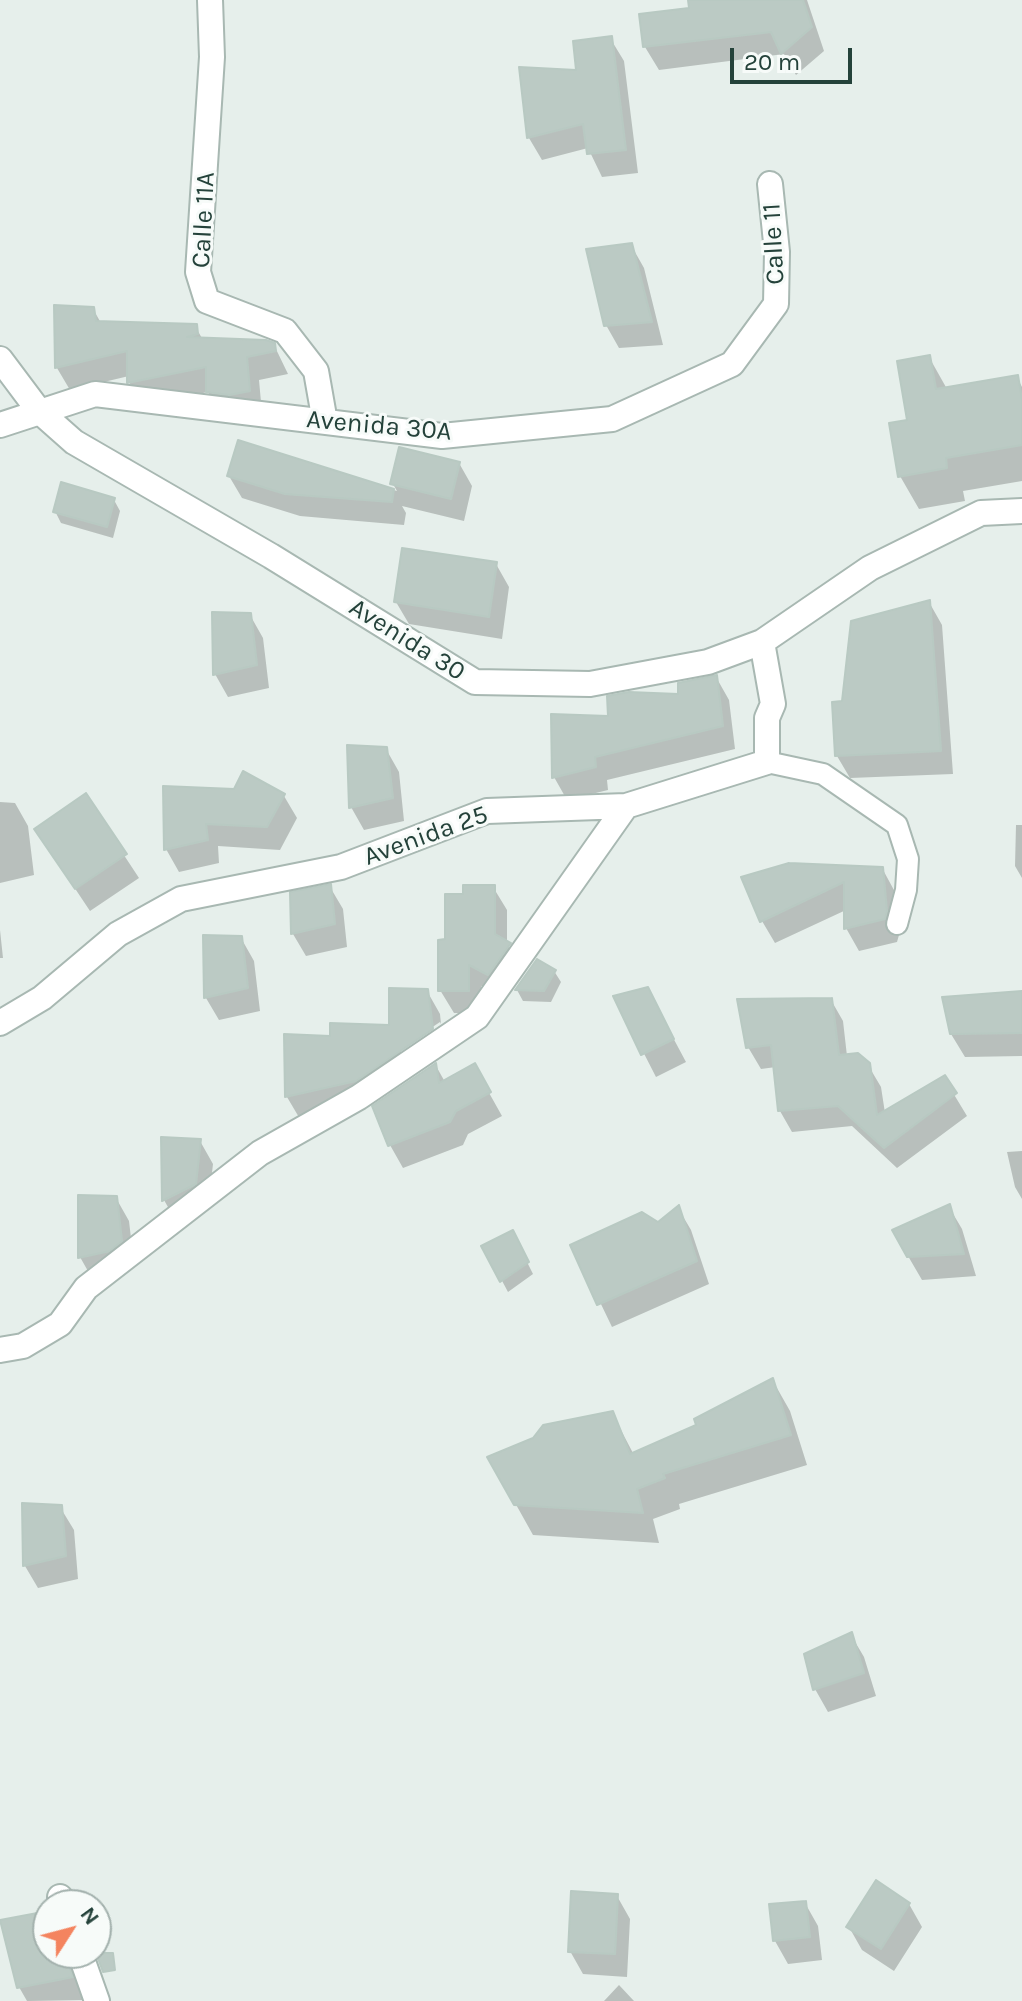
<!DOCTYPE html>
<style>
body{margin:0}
#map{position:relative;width:1022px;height:2001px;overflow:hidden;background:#e6efeb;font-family:Karla,sans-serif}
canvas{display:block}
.north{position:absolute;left:32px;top:1889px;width:80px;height:80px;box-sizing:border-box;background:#f7fbf9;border:2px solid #a3b1ad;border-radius:50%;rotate:54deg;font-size:22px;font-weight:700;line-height:32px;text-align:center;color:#24423a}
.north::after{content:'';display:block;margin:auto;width:28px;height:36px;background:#f4845f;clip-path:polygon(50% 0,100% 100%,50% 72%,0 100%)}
.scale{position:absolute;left:730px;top:48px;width:122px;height:36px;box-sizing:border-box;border:4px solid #24423a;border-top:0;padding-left:10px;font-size:24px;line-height:28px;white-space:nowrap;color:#24423a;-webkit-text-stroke:6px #f7fbf9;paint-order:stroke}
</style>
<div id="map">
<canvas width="1022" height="2001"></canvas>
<div class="north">N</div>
<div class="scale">20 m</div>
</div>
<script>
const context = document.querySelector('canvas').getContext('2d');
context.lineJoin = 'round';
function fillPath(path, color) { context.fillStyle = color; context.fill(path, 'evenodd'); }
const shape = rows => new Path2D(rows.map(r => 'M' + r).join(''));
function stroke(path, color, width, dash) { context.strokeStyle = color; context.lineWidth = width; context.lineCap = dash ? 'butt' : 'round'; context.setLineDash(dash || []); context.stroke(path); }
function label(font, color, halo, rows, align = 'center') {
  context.font = font + ' Karla,sans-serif'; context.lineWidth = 6; context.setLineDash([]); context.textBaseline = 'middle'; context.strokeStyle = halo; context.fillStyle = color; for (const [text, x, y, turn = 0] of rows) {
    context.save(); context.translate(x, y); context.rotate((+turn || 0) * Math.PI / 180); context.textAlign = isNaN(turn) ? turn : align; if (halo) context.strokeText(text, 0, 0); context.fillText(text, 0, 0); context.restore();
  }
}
fillPath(shape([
 [690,0,807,0,824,51,796,75,784,54,659,70,645,47,641,16,691,9],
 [610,38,624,61,638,173,602,177,588,148,542,160,529,138,521,69,578,72],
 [631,245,644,268,663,345,619,348,606,325],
 [56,307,93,309,101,323,195,326,203,340,274,345,288,374,259,380,262,413,221,415,208,392,143,405,129,382,129,376,70,390,57,368],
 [929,357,947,389,1017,377,1022,387,1022,481,963,491,965,501,919,509,900,476,910,421],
 [239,443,397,491,393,484,459,463,472,486,464,521,402,506,406,513,404,525,300,516,242,498,229,476],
 [114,500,120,511,113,538,61,523,55,511],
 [496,564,509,587,502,639,409,624,396,602],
 [929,602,942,625,953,774,850,778,837,756],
 [250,615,263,638,269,688,228,697,215,674],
 [716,677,729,700,735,749,607,780,608,790,567,800,554,777,610,718,680,696],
 [386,749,399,772,404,821,364,830,351,807],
 [165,789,284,796,297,818,280,850,218,846,219,863,179,872,166,849],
 [85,796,139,878,90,911,36,830],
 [0,802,15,803,28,826,34,875,0,883],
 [1016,825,1022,825,1022,878,1015,866],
 [882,868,895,892,899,935,897,942,859,951,846,928,846,910,775,943,762,921,744,878],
 [330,887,343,909,347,947,306,956,293,934],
 [493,887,507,910,507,944,522,968,502,997,481,986,481,1013,454,1013,440,990,447,941,465,896],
 [0,930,3,958,0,958],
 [205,937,241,938,254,961,260,1011,219,1020,206,998],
 [554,971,561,982,551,1002,523,1001,517,990],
 [647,989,686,1062,656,1077,615,997],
 [427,991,440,1014,441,1024,440,1022,401,1048,401,1053,441,1025,444,1052,300,1119,287,1097,286,1036,332,1038,391,1027],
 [1022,993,1022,1056,965,1057,951,1034],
 [831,1000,843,1021,847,1056,868,1065,881,1087,885,1113,944,1078,967,1116,897,1168,852,1126,792,1132,780,1111,776,1067,761,1069,748,1047],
 [436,1066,445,1082,474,1066,502,1116,468,1134,463,1145,403,1168,390,1145],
 [163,1139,200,1141,213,1164,208,1207,177,1223,164,1200],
 [1022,1151,1022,1199,1015,1187,1007,1152],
 [116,1198,129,1221,134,1264,93,1280,80,1257],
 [949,1207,962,1229,976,1276,922,1280,908,1256],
 [678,1208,691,1230,709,1284,612,1327,573,1246,658,1224],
 [518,1244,533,1274,508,1292,484,1247],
 [773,1381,790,1411,807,1465,679,1504,680,1509,653,1519,659,1543,533,1535,490,1458,612,1413,634,1455,699,1426],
 [24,1505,60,1507,74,1530,78,1579,38,1588,25,1566],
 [851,1635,864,1657,876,1696,828,1712,815,1689],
 [617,1896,630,1919,627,1977,583,1974,570,1951],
 [805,1903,818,1926,822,1960,788,1964,775,1941,772,1906],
 [909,1904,922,1927,894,1971,862,1950,849,1927],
 [48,1913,48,1953,72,1953,84,2000,27,2001,19,1987],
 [619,1985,634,2001,604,2001]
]), '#0003');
const building = shape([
 [688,0,803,0,812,27,781,54,771,32,643,47,639,14,689,8,688,0],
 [612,36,626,150,587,154,583,124,527,138,519,67,576,70,573,41,612,36],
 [632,243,652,322,604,326,586,249,632,243],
 [54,305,94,307,96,321,197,324,198,334,187,337,266,340,275,343,276,351,247,357,250,391,229,395,206,392,206,367,127,383,127,351,55,368,54,305],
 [930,355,936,389,1018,375,1022,400,1022,445,946,458,947,468,898,477,889,423,907,420,897,361,930,355],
 [238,440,394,489,392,502,285,494,227,476,238,440],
 [399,447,460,462,451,499,390,484,399,447],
 [61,482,115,498,107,527,53,512,61,482],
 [402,548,497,562,489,617,394,602,402,548],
 [930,600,941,751,835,756,832,702,842,701,851,621,930,600],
 [212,612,251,613,257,665,213,675,212,612],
 [717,675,723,726,595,757,596,767,552,778,551,714,608,716,607,696,629,692,678,694,678,683,717,675],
 [347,745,387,747,393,798,349,808,347,745],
 [243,771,285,794,267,827,206,824,208,840,164,850,163,786,234,789,243,771],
 [86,793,127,854,75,889,34,829,86,793],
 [789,863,883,867,887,911,885,919,844,929,844,882,760,922,741,877,789,863],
 [331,884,335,924,291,934,290,892,331,884],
 [463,885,495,885,495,934,511,943,488,975,469,965,469,991,438,991,438,940,445,939,445,894,463,894,463,885],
 [203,935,242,936,248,988,204,998,203,935],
 [537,959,556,970,544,991,515,990,537,959],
 [648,987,674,1039,641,1055,613,996,648,987],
 [389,988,428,989,433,1029,356,1081,285,1097,284,1034,330,1036,330,1023,389,1025,389,988],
 [1022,991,1022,1033,950,1034,942,997,1022,991],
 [832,998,839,1055,858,1053,870,1063,877,1115,945,1075,957,1093,884,1148,838,1106,778,1111,771,1045,746,1048,737,999,832,998],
 [436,1063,439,1083,475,1063,491,1092,456,1111,450,1122,388,1146,372,1106,436,1063],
 [161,1137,201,1139,196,1184,162,1201,161,1137],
 [78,1195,117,1196,122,1241,110,1251,78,1258,78,1195],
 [950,1204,964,1254,907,1257,892,1230,950,1204],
 [679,1205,697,1261,597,1305,570,1245,642,1212,658,1222,679,1205],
 [513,1230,529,1262,500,1282,481,1246,513,1230],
 [773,1378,791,1435,663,1474,665,1478,637,1489,643,1513,514,1505,487,1457,533,1438,543,1425,613,1411,630,1454,696,1425,694,1419,773,1378],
 [22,1503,62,1505,66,1556,23,1566,22,1503],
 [852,1632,864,1673,813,1690,804,1654,852,1632],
 [876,1880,910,1903,881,1949,846,1927,876,1880],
 [571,1891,618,1894,615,1954,568,1952,571,1891],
 [806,1901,810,1937,773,1941,769,1904,806,1901],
 [48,1911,48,1953,65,1953,73,1977,17,1988,0,1920,48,1911],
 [96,1953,113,1953,115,1970,103,1972,96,1953]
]);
fillPath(building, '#bbcac4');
stroke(building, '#b8c9c2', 2);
const lane = shape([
 [767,762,823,774,897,825,908,859,906,890,897,924]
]);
const street = shape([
 [210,0,212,57,198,272,207,301,285,331,316,371,325,422],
 [0,359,39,411,74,442,271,556,475,682,590,684,708,662,762,642,870,568,981,513,1022,511],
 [0,425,95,394,442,436,612,419,732,364,776,304,777,252,770,184],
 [0,1023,42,998,118,934,181,899,341,867,487,811,626,806,767,762,767,718,773,704,762,642],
 [0,1350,23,1346,60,1324,86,1288,260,1153,359,1097,477,1017,626,806],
 [60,1897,63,1905],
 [80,1953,97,2001]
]);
stroke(lane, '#a8b8b2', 24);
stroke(street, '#a8b8b2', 28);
stroke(lane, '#fff', 20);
stroke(street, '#fff', 24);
label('26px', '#24423a', '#f7fbf9', [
 ["Calle 11A",204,220,-87],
 ["Calle 11",774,244,-93],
 ["Avenida 30A",379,426,5],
 ["Avenida 30",407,640,32],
 ["Avenida 25",426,836,-20]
]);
</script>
